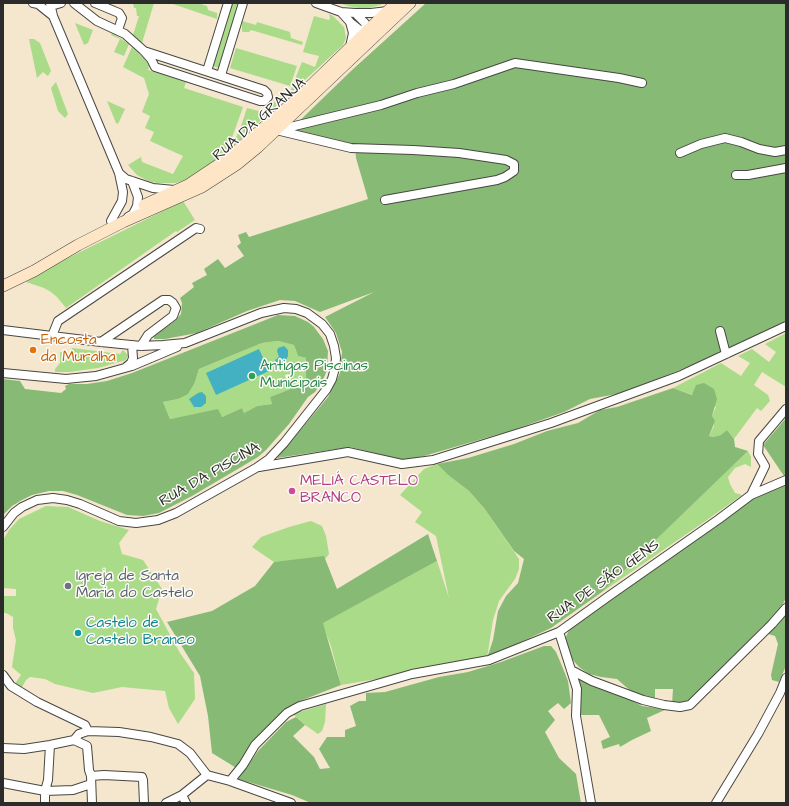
<!DOCTYPE html>
<meta charset="utf-8">
<style>
body{margin:0}
#map{position:relative;width:789px;height:806px;overflow:hidden;background:#f5e6ce;font-family:"Architects Daughter",sans-serif}
canvas{display:block}
.frame{position:absolute;inset:0;border:4px solid #2b2b2b;pointer-events:none}
</style>
<div id="map">
<canvas width="789" height="806"></canvas>
<div class="frame"></div>
</div>
<script>
const context = document.querySelector('canvas').getContext('2d');
context.lineJoin = 'round';
function fillPath(path, color) { context.fillStyle = color; context.fill(path, 'evenodd'); }
const shape = rows => new Path2D(rows.map(r => 'M' + r).join(''));
function stroke(path, color, width, dash) { context.strokeStyle = color; context.lineWidth = width; context.lineCap = dash ? 'butt' : 'round'; context.setLineDash(dash || []); context.stroke(path); }
function label(font, color, halo, rows, align = 'center') {
  context.font = font + ' "Architects Daughter",sans-serif'; context.lineWidth = 3; context.setLineDash([]); context.textBaseline = 'middle'; context.strokeStyle = halo; context.fillStyle = color; for (const [text, x, y, turn = 0] of rows) {
    context.save(); context.translate(x, y); context.rotate((+turn || 0) * Math.PI / 180); context.textAlign = isNaN(turn) ? turn : align; if (halo) context.strokeText(text, 0, 0); context.fillText(text, 0, 0); context.restore();
  }
}
fillPath(shape([
 [133,3,154,3,142,43,133,35,139,16,137,16,136,8,134,8],
 [170,3,198,3,207,6,208,10,217,13,217,19],
 [231,3,239,3,219,68,212,66],
 [338,3,384,3,380,5,365,9,352,7],
 [329,14,333,16,344,27,346,38,343,45,234,145,233,142,239,132,247,108,263,112,283,94,289,94,302,62,315,67,319,56,303,52,314,16,329,20,330,18],
 [242,21,256,25,257,22,290,32,291,38,303,42,302,45,251,30,249,32,243,32,242,31],
 [75,23,93,30,88,43,84,45],
 [112,33,129,44,124,56,114,52,120,39,111,35],
 [29,39,34,39,40,43,51,71,48,76,43,72,37,78],
 [132,47,145,59,149,66,148,70,186,82,184,88,243,107,229,146,221,155,214,161,184,181,175,183,157,183,148,181,137,175,128,165,141,157,142,162,173,174,183,156,150,141,154,132,145,128,150,116,142,112,149,94,144,78,123,67],
 [236,48,297,66,290,86,230,68],
 [56,82,68,114,65,118,58,111,51,88],
 [107,101,125,109,118,124,116,123],
 [183,201,195,220,177,232,176,231,66,308,57,297,51,292,44,288,26,282,58,263],
 [786,333,786,387,762,372,754,385,768,395,770,401,761,411,757,408,734,439,727,430,722,435,713,437,709,436,714,426,712,416,716,407,693,395,673,388,721,363,741,376,750,363,738,356,752,349,769,362,776,352,765,344],
 [278,341,294,345,298,356,306,358,306,387,293,388,270,397,272,404,257,406,244,413,242,408,222,417,201,413,170,419,163,402,178,399,195,382,199,369,262,343],
 [72,348,120,354,123,350,128,355,126,360,98,368,69,372,55,372,55,369,60,363,60,352,70,354],
 [748,451,751,457,751,467,745,464,735,468,728,477,730,484,735,493,742,495,704,522,602,592],
 [437,464,448,475,469,491,484,508,519,559,519,569,515,579,499,601,493,620,487,658,489,660,341,685,331,646,322,623,437,561,449,598,436,536,415,522,422,512,400,495,424,469],
 [46,506,68,507,100,521,129,530,119,543,122,554,143,560,162,589,156,609,180,653,194,673,195,699,178,724,169,708,165,691,122,687,93,693,55,684,45,679,30,677,26,680,21,689,14,685,21,675,12,667,16,640,13,628,13,617,6,613,3,613,3,596,16,596,16,589,3,588,3,540,9,530,19,519],
 [311,521,322,526,326,536,329,554,325,559,274,562,252,547,261,537,289,527],
 [326,704,325,722,322,731,318,734,305,725,293,714]
]), '#aadb89');
fillPath(shape([
 [426,3,786,3,786,321,700,362,622,393,590,399,564,412,513,430,424,456,403,460,350,447,277,458,328,397,340,373,342,352,336,333,325,317,374,292,320,312,295,301,280,300,247,311,197,333,165,339,154,339,154,336,175,321,181,314,182,303,180,298,194,287,192,283,207,275,204,269,218,259,225,268,244,256,237,246,241,243,238,235,246,232,249,237,368,199,356,158,355,146,289,131,351,71],
 [278,315,295,316,308,322,314,327,323,339,328,351,327,370,323,380,315,392,308,397,289,424,266,450,258,457,192,496,159,513,143,516,127,515,77,495,63,491,49,491,32,495,22,500,12,506,3,515,3,379,20,381,25,389,61,393,66,389,65,386,69,384,87,384,107,381,132,373],
 [278,341,294,345,298,356,306,358,306,387,293,388,270,397,272,404,257,406,244,413,242,408,222,417,218,409,170,419,163,402,178,399,188,394,195,382,199,369,262,343],
 [704,383,714,389,717,399,712,416,715,421,709,436,713,437,721,435,727,430,734,439,735,447,748,451,602,592,551,628,487,658,493,640,498,611,506,596,518,583,524,559,514,551,484,508,469,491,448,475,437,464,468,458,514,444,547,431,578,423,600,410,617,407,673,388,692,395,696,385],
 [786,418,786,476,784,476,763,445],
 [786,484,786,598,776,617,763,626,687,703,672,704,673,689,655,689,655,701,634,694,617,679,601,677,589,674,579,667,571,658,565,639,569,630,753,499],
 [428,534,437,561,323,623,341,685,300,701,272,727,238,769,212,753,208,716,200,676,167,622,212,611,255,586,274,562,324,556,337,589],
 [786,614,786,666,779,682,772,680,771,675,778,644,775,636,768,634],
 [544,646,551,646,556,652,562,666,568,681,571,703,564,709,558,703,548,711,555,720,545,732,559,758,576,774,581,803,311,803,292,795,238,779,258,751,286,722,296,717,305,725,293,736,314,757,320,769,330,768,319,749,327,737,345,737,345,730,356,726,350,706,359,701,366,701,366,693,385,692,439,677,468,672,501,662],
 [577,678,588,684,627,698,642,706,667,709,647,718,651,731,632,740,620,747,619,744,603,749,601,741,610,737,599,715,580,715,580,689]
]), '#87bb75');
fillPath(shape([
 [284,346,288,350,288,356,284,364,278,367,275,360,279,357,277,351,278,348],
 [259,349,269,371,216,395,206,373],
 [202,392,206,396,206,403,201,407,194,407,189,399,198,393]
]), '#44b1c2');
const street = shape([
 [33,3,38,4,53,16],
 [50,3,53,16,119,173,123,192,122,201,111,221],
 [74,3,97,21,125,34,144,51,151,59,155,67,260,101,264,101,268,97,267,93,264,90,144,51],
 [95,3,119,13,122,18,118,30],
 [316,3,341,12,355,13,365,23,367,31,366,35],
 [51,6,61,3],
 [341,12,350,22,360,30,371,31],
 [355,13,371,13,388,11],
 [350,47,353,33,350,22],
 [207,71,228,3],
 [221,75,243,3],
 [276,130,351,148,413,150,459,153,506,160,514,164,514,171,505,177,497,180,385,200],
 [278,130,381,105,417,93,454,84,515,63,619,78,642,83],
 [680,153,701,144,725,138,741,142,759,149,775,152,786,150],
 [119,173,126,179,153,188,174,190],
 [736,175,748,175,786,168],
 [128,217,133,214,137,206,138,197,132,181],
 [3,330,101,342,141,346,163,345,185,343,261,313,284,308,296,309,307,313,322,324,330,334,334,346,336,358,335,368,332,379,326,390,284,443,269,459,256,468,176,513,158,520,136,523,119,521,80,504,67,500,53,498,37,500,22,507,14,513,3,527],
 [720,331,726,354],
 [52,336,58,321,196,228,200,229],
 [101,342,163,300,169,300,173,303,176,308,173,316,148,335,141,346],
 [126,367,131,363,133,358,132,345],
 [3,373,66,379,96,376,132,366,177,347],
 [259,467,348,452,402,464,433,460,551,423,679,376,786,326],
 [751,495,786,480],
 [559,632,577,689,576,716,591,803],
 [571,670,592,681,643,700,664,705,680,707,690,705,772,624,786,608],
 [3,675,11,686,37,702,85,725,88,731],
 [74,740,87,746,89,770,91,776,92,803],
 [3,748,24,749,50,745,74,740,79,734,88,731,119,732,151,737,178,744,190,753,207,775],
 [207,775,230,781,291,803],
 [91,776,104,775,142,777,143,780,144,803],
 [230,781,243,765,255,745,287,713,300,706,412,674,489,660,559,632,609,596,719,519,751,495,765,466,758,454,759,441,786,409],
 [3,783,45,791,73,790,91,784],
 [182,795,186,803],
 [45,803,45,791,48,780,50,745],
 [166,803,182,795,207,775],
 [716,803,758,734,780,693,786,678]
]);
const secondary = shape([
 [144,205,188,185,227,159,297,99,396,3],
 [3,286,34,271,78,245,123,222,202,187,236,165,258,147,410,3]
]);
stroke(street, '#494743', 10);
stroke(secondary, '#494743', 12);
stroke(street, '#fff', 8);
stroke(secondary, '#fee5c5', 11);
for (const [x, y, r, color] of [
 [33,350,4,"#e8710a"],
 [252,376,4,"#2e9e5b"],
 [292,491,4,"#d1479c"],
 [68,586,4,"#6b7280"],
 [78,633,4,"#0f9aa8"]
]) { const dot = new Path2D(); dot.arc(x, y, r, 0, 2 * Math.PI); context.fillStyle = color; context.fill(dot); stroke(dot, '#fdfcf7', 1.5); }
label('15px', '#2b2b2b', '#fdfcf7', [
 ["RUA DA GRANJA",260,120,-41],
 ["RUA DA PISCINA",210,475,-30],
 ["RUA DE SÃO GENS",604,582,-35]
]);
label('15px', '#c56008', '#fdfcf7', [
 ["Encosta",41,341],
 ["da Muralha",41,358]
], 'left');
label('15px', '#27864d', '#fdfcf7', [
 ["Antigas Piscinas",260,367],
 ["Municipais",260,384]
], 'left');
label('15px', '#b23c85', '#fdfcf7', [
 ["MELIÁ CASTELO",300,482],
 ["BRANCO",300,499]
], 'left');
label('15px', '#5b616d', '#fdfcf7', [
 ["Igreja de Santa",76,577],
 ["Maria do Castelo",76,594]
], 'left');
label('15px', '#0d838f', '#fdfcf7', [
 ["Castelo de",86,624],
 ["Castelo Branco",86,641]
], 'left');
</script>
